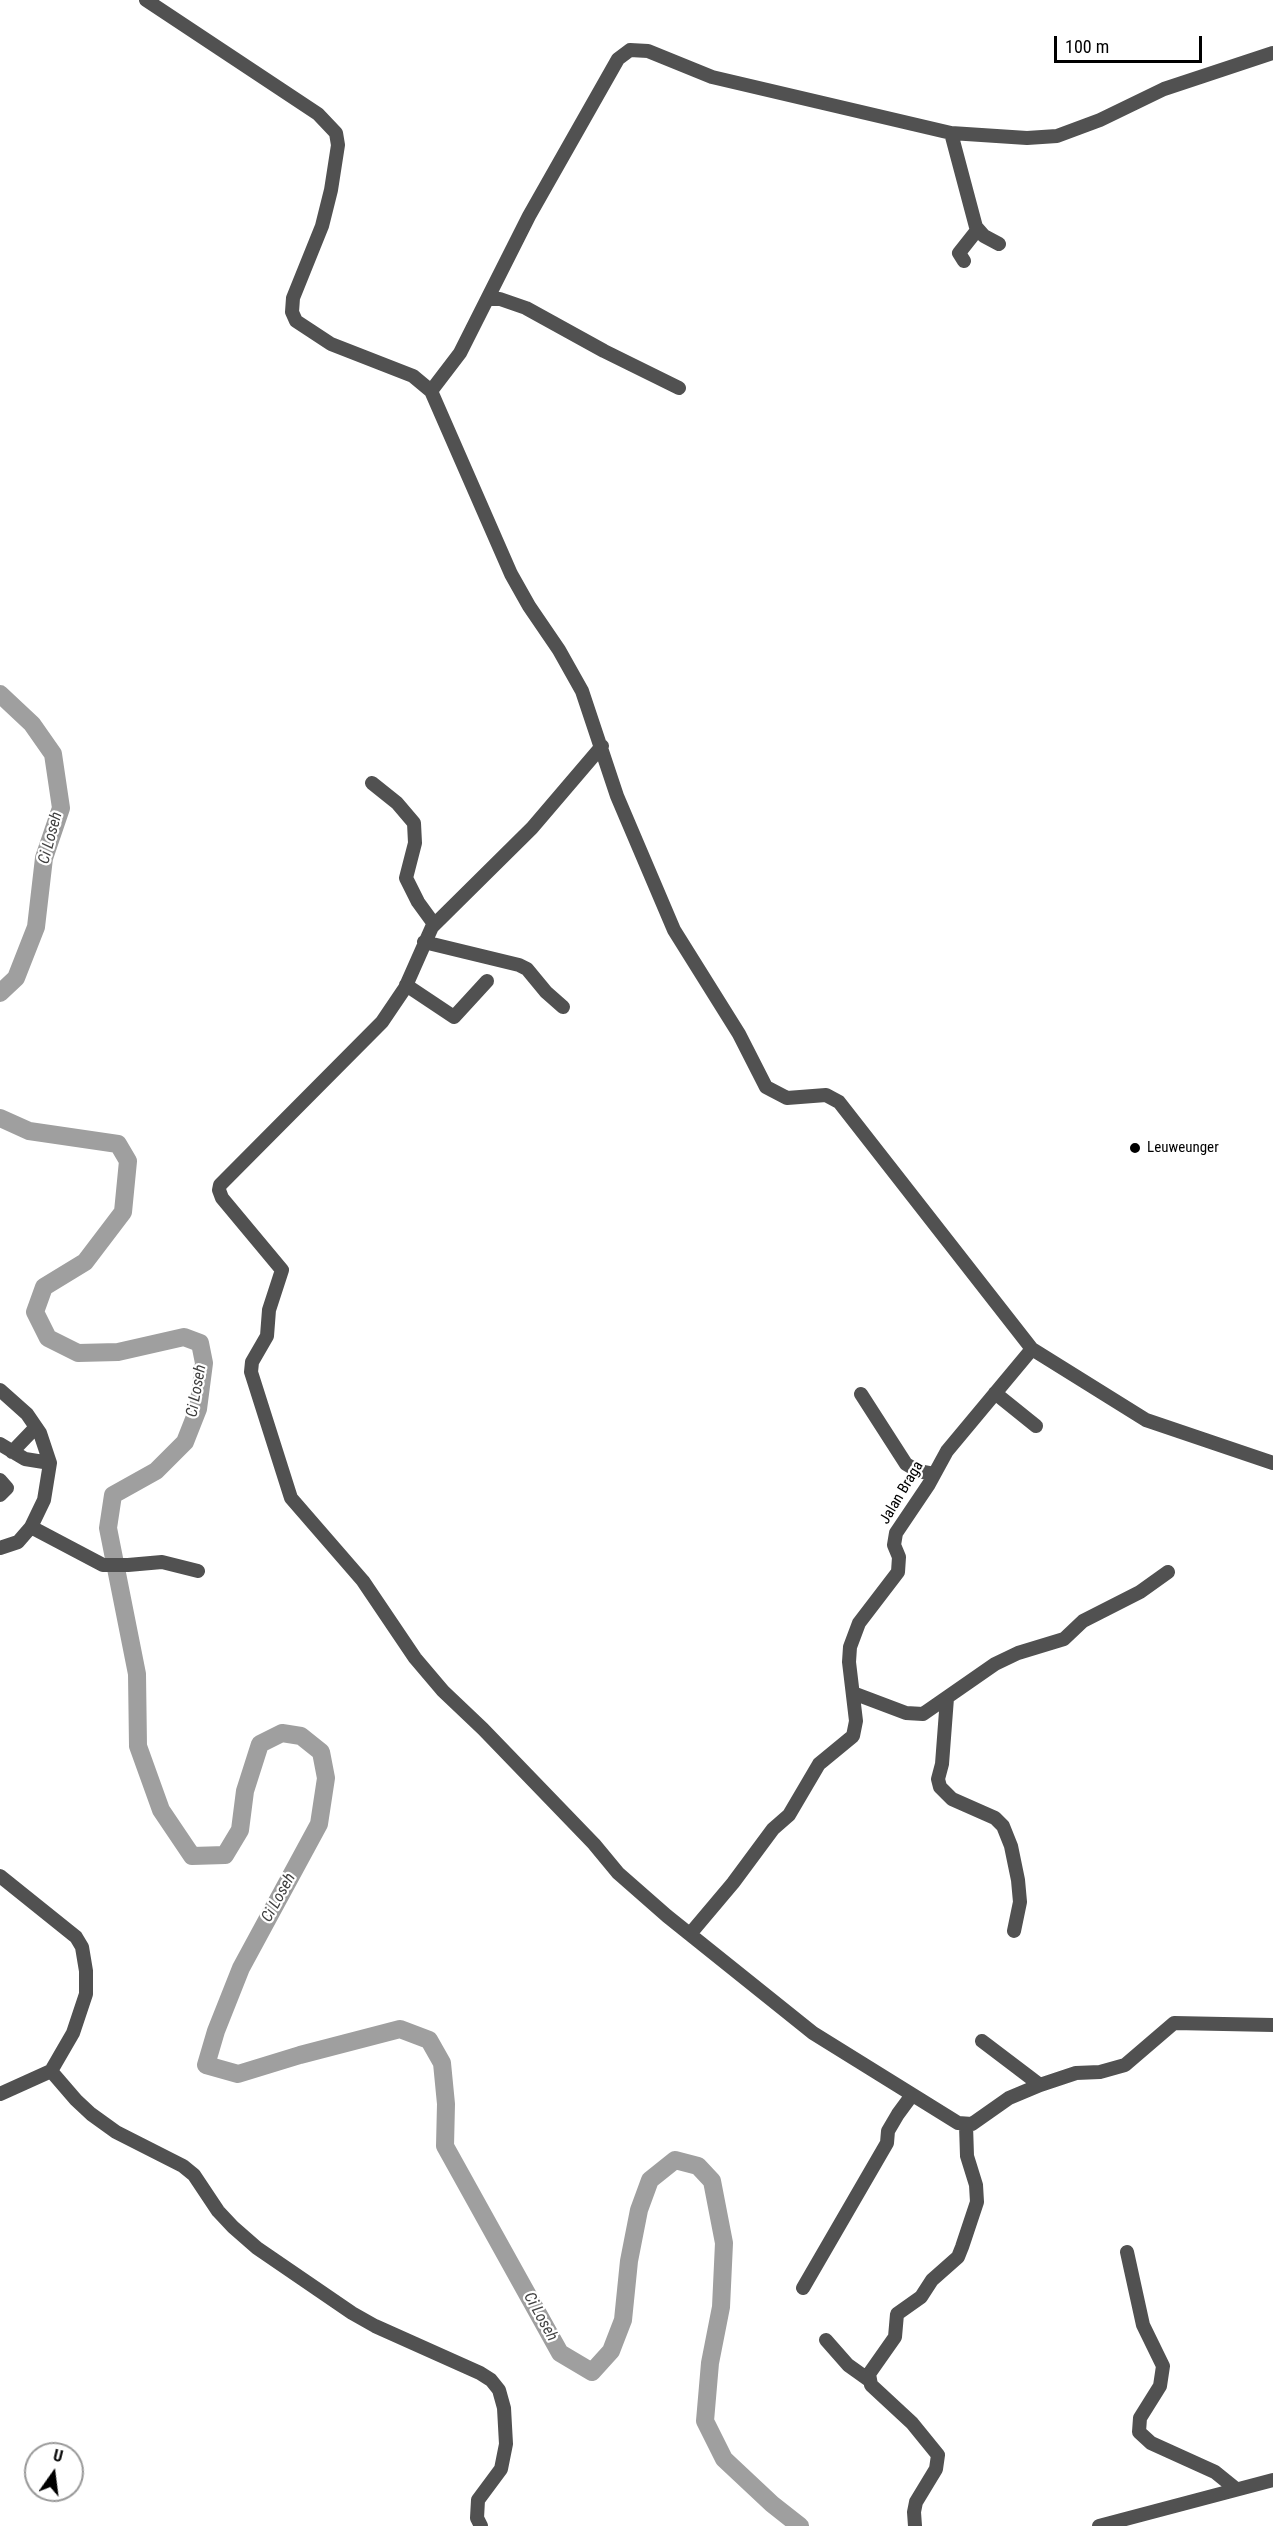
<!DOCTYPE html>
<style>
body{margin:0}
#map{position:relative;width:1273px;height:2526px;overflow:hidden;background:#fff;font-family:"Roboto Condensed",sans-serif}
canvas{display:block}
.north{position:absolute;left:24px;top:2442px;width:60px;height:60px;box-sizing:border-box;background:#fff;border:2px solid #999;border-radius:50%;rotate:14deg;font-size:16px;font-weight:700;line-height:24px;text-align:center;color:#000}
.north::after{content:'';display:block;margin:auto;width:21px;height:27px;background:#000;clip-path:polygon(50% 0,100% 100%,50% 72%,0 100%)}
.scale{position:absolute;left:1054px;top:36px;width:148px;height:27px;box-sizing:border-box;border:3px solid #000;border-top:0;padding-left:8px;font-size:18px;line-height:21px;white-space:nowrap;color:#000;-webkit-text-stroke:4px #fff;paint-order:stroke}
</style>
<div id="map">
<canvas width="1273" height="2526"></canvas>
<div class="north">U</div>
<div class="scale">100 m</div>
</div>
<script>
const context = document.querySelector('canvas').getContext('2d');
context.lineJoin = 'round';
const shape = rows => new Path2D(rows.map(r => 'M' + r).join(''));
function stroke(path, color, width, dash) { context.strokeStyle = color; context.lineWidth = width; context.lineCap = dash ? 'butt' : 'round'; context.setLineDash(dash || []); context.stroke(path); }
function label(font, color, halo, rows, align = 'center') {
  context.font = font + ' "Roboto Condensed",sans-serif'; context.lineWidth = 4.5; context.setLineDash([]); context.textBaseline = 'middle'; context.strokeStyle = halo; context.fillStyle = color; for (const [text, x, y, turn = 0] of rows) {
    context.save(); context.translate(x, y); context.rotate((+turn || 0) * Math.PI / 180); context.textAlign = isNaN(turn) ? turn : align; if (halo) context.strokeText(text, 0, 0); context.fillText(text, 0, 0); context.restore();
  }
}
stroke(shape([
 [0,694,32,724,53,754,61,808,44,858,36,927,16,978,0,993],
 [0,1118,29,1131,118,1144,128,1161,123,1212,85,1262,44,1287,35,1312,48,1338,78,1353,118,1352,184,1337,200,1343,204,1363,198,1409,185,1442,156,1471,113,1495,108,1528,137,1674,138,1746,161,1810,192,1856,225,1855,240,1830,245,1791,260,1744,282,1733,301,1736,321,1752,326,1778,319,1824,241,1968,216,2031,206,2065,238,2074,300,2055,400,2029,429,2040,442,2063,446,2104,445,2146,560,2353,592,2372,611,2351,623,2320,629,2261,639,2210,650,2180,675,2160,698,2166,712,2181,724,2243,721,2307,710,2363,705,2421,724,2459,772,2504,800,2526]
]), '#9f9f9f', 18);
stroke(shape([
 [146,0,318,114,336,133,338,145,331,190,322,226,293,298,292,312,296,321,331,344,413,376,431,391,511,574,529,606,559,650,582,691,617,796,674,930,739,1034,766,1087,787,1098,826,1095,839,1102,1032,1349,1146,1420,1273,1463],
 [951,133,976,227,984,236,999,244],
 [964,261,959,253,978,229],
 [488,299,500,299,526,308,604,351,679,388],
 [431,391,460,353,529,216,618,59,630,50,648,51,712,77,951,133,1027,138,1057,136,1100,120,1164,89,1273,53],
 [602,746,532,828,432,927,405,988,382,1022,220,1185,219,1190,222,1198,282,1270,269,1310,267,1336,252,1362,251,1372,291,1498,363,1581,415,1658,443,1691,483,1729,594,1844,618,1873,667,1916,813,2033,958,2123,972,2124,1009,2098,1040,2085,1076,2073,1100,2072,1125,2065,1174,2023,1273,2025],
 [372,783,397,803,414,823,415,843,406,878,418,902,434,924],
 [424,942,519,965,527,969,546,992,563,1007],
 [406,985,454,1017,487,981],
 [0,1390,27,1414,40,1433,50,1463,44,1500,31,1527,18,1542,0,1548],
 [995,1393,1036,1426],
 [861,1394,906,1464,918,1471,934,1474],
 [0,1444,25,1459,50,1463],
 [12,1452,36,1427],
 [0,1480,7,1488,0,1495],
 [31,1527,103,1565,128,1565,162,1562,198,1571],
 [853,1693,906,1713,923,1714,995,1664,1018,1653,1064,1639,1083,1621,1140,1592,1168,1572],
 [947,1698,942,1764,938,1779,940,1787,952,1799,995,1818,1003,1826,1011,1846,1018,1880,1020,1902,1014,1931],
 [0,1876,76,1937,82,1947,86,1971,86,1994,73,2033,51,2071,76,2100,91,2114,116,2132,183,2166,194,2175,218,2211,233,2227,257,2248,352,2313,375,2326,480,2373,491,2380,499,2390,504,2408,506,2444,501,2469,478,2500,477,2518,481,2526],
 [690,1934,733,1883,773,1829,789,1815,819,1764,853,1736,856,1721,849,1662,850,1647,859,1623,898,1572,899,1557,894,1545,896,1533,929,1484,947,1451,1032,1349],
 [982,2041,1040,2085],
 [0,2094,51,2071],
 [1127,2252,1143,2325,1163,2366,1160,2386,1140,2418,1139,2432,1151,2443,1215,2472,1236,2489],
 [803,2288,887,2143,888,2131,898,2114,912,2095],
 [826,2340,848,2365,869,2380],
 [915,2526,914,2512,916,2502,936,2469,938,2455,912,2423,871,2385,869,2374,895,2337,897,2314,921,2297,932,2280,958,2257,962,2247,977,2202,976,2185,967,2156,966,2125],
 [1099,2526,1273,2480]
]), '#515151', 14);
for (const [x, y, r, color] of [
 [1135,1148,6,"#000"]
]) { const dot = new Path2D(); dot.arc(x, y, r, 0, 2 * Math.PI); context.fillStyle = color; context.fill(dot); stroke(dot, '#fff', 2); }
label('15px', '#000', '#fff', [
 ["Leuweunger",1147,1148]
], 'left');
label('15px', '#000', '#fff', [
 ["Jalan Braga",902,1493,-59]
]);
label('italic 16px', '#404040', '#fff', [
 ["Ci Loseh",51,838,-75],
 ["Ci Loseh",197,1391,-80],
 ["Ci Loseh",279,1898,-61],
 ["Ci Loseh",540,2317,61]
]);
</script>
